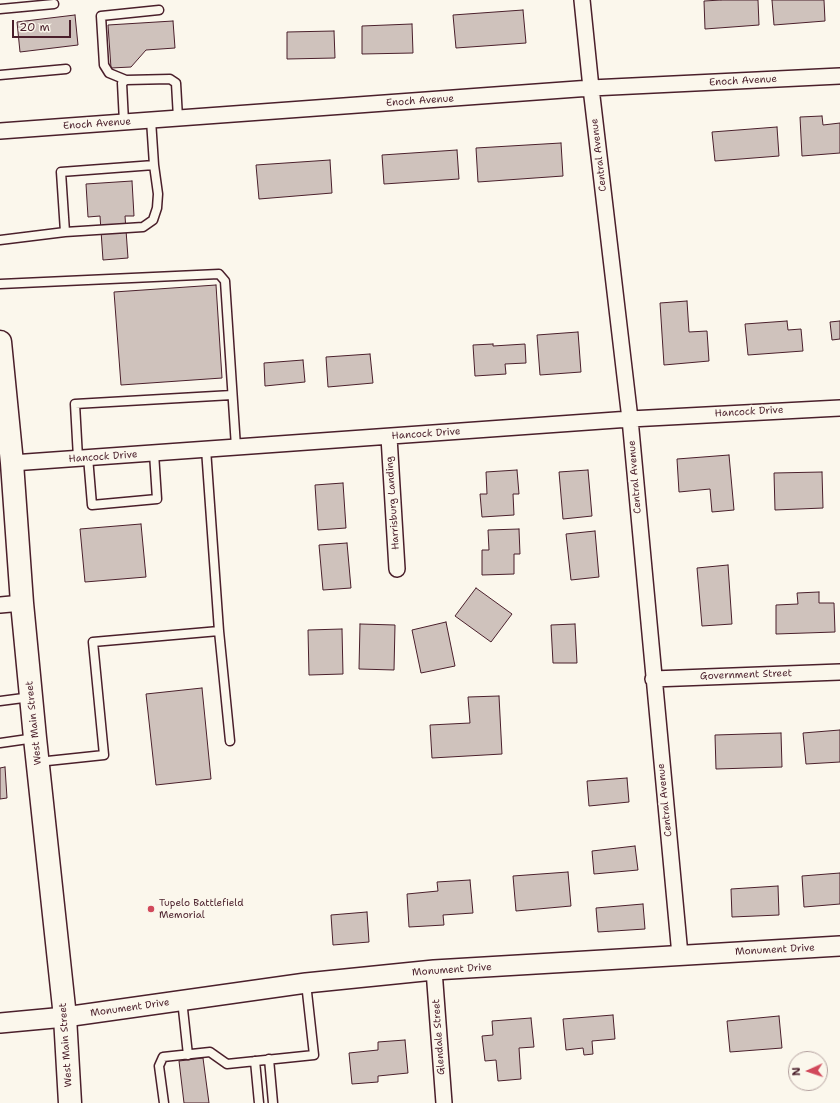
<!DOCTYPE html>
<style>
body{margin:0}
#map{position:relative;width:840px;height:1103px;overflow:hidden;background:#fbf7ec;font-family:"Shantell Sans",sans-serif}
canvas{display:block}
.north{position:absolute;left:788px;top:1051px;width:40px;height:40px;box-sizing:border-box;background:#fbf7ec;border:1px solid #b4a19f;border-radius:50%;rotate:267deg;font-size:11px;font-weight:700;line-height:16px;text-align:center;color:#4a1f2b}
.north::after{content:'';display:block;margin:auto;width:14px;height:18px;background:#d1495b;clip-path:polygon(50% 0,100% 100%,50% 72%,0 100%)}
.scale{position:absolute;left:12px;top:20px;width:59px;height:18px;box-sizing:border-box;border:2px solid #4a1f2b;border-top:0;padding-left:5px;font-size:12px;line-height:14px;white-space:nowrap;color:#4a1f2b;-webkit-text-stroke:3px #fbf7ec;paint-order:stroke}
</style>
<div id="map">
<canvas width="840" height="1103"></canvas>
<div class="north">N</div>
<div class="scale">20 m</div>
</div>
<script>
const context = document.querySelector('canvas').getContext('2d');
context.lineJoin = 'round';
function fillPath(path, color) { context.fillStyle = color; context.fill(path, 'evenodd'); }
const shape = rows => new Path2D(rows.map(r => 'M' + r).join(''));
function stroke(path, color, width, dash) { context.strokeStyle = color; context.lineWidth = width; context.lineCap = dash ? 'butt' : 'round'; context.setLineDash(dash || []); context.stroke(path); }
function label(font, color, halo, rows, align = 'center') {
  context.font = font + ' "Shantell Sans",sans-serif'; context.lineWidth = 4; context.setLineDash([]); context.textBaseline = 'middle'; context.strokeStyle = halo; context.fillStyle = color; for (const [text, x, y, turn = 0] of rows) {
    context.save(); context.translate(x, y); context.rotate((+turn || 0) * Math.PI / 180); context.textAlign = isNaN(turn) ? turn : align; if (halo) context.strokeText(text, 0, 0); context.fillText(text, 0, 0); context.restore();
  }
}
const building = shape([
 [721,0,758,0,759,25,705,29,704,1,721,0],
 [772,0,824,0,825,21,774,25,772,0],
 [523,10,526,43,456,48,453,15,523,10],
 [75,15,78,45,20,52,17,22,75,15],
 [173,21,175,48,146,50,131,67,111,68,108,25,173,21],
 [412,24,413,53,362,54,362,26,412,24],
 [334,31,335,58,287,59,287,32,334,31],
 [822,116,823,125,840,123,840,153,802,156,800,117,822,116],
 [777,127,779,156,715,161,712,132,777,127],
 [561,143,563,176,478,182,476,148,561,143],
 [457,150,459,179,384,184,382,155,457,150],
 [330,160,332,193,259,199,256,165,330,160],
 [132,181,134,216,125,216,128,258,103,260,100,216,88,217,86,184,132,181],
 [216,285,222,378,121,385,114,292,216,285],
 [687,301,689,332,707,331,709,361,664,365,660,303,687,301],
 [787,321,788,330,801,329,803,351,748,355,745,324,787,321],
 [840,321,840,339,832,340,830,322,840,321],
 [578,332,581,372,540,375,537,335,578,332],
 [493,344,493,346,525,344,526,363,505,364,506,374,475,376,473,345,493,344],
 [370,354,373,383,328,387,326,357,370,354],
 [303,360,305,382,265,386,264,363,303,360],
 [729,455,734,510,712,512,710,489,679,492,677,459,729,455],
 [517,470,519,494,513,494,514,515,482,517,480,494,487,494,486,472,517,470],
 [588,470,592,516,563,519,559,472,588,470],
 [822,472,823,508,775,510,774,473,822,472],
 [343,483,346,528,318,530,315,485,343,483],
 [141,524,146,577,85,582,80,529,141,524],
 [519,529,520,554,514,554,514,574,482,575,482,550,489,550,488,530,519,529],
 [595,531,599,577,571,580,566,534,595,531],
 [347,543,351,588,323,590,319,545,347,543],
 [728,565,732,624,702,626,697,568,728,565],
 [476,588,512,614,491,642,455,616,476,588],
 [819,592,819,603,834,603,835,632,776,634,776,605,798,604,797,593,819,592],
 [446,622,455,666,421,673,412,630,446,622],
 [360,624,395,625,394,670,359,669,360,624],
 [575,624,577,663,553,663,551,625,575,624],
 [342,629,343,674,309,675,308,630,342,629],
 [202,688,211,779,156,785,146,694,202,688],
 [499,696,502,754,432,758,430,725,470,723,468,697,499,696],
 [840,730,840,762,806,764,803,733,840,730],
 [781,733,782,767,716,769,715,735,781,733],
 [5,767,7,798,0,799,0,768,5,767],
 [627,778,629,802,589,806,587,781,627,778],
 [635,846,638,870,594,874,592,851,635,846],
 [568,872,571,906,516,911,513,876,568,872],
 [840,873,840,904,804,907,802,876,840,873],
 [470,880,473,913,443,915,444,925,409,927,407,894,438,891,437,882,470,880],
 [778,886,779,915,732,917,731,889,778,886],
 [643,904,645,929,598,932,596,908,643,904],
 [367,912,369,942,333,945,331,915,367,912],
 [613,1015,615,1039,592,1041,593,1054,584,1055,583,1048,566,1050,563,1019,613,1015],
 [779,1016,782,1048,730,1052,727,1021,779,1016],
 [531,1018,534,1047,519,1048,521,1079,498,1081,496,1060,485,1061,482,1036,493,1035,492,1021,531,1018],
 [405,1040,408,1073,378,1076,378,1082,352,1084,349,1053,378,1050,378,1042,405,1040],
 [203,1058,209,1103,184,1103,179,1061,203,1058]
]);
fillPath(building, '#cfc2bc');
stroke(building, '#4a1f2b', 1);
const service = shape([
 [0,9,54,4],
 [0,75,66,69],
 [126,80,109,73,104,65,101,16,159,10],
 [124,122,122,83,126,80,170,79,176,83,178,118],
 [65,232,143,227,153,220,157,208,158,194,154,165],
 [0,240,65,232,61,172,154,165,151,120],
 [0,284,219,274,225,281,236,447],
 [88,457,92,505,157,499,154,453],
 [78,458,75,404,232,395],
 [219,631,230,741],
 [0,701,31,697],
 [0,743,35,738],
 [38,762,104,755,93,642,219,631,206,449],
 [182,1000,188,1055],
 [269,1059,273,1103],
 [255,1061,259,1103],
 [164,1103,159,1066,163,1057,210,1052,227,1064,314,1055,306,983]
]);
const minor = shape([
 [582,0,591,88,630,419,680,955],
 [0,131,591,88,840,76],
 [389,437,397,569],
 [12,463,630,419,840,408],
 [0,605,22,603],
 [653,679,840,672],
 [434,970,444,1103]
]);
const tertiary = shape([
 [0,1023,65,1017,306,983,434,970,840,946]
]);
const primary = shape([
 [0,342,12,463,22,603,35,738,65,1017,70,1103]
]);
stroke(service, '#4a1f2b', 11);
stroke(minor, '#4a1f2b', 18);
stroke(tertiary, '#4a1f2b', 22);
stroke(primary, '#4a1f2b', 25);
stroke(service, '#fbf7ec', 8);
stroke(minor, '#fbf7ec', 15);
stroke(tertiary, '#fbf7ec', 19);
stroke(primary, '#fbf7ec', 22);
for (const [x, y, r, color] of [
 [151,909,4,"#d1495b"]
]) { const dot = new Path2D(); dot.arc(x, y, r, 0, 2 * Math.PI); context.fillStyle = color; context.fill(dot); stroke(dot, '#fbf7ec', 1.5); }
label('10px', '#4a1f2b', '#fbf7ec', [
 ["Enoch Avenue",743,81,-3],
 ["Enoch Avenue",420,101,-4],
 ["Enoch Avenue",97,124,-4],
 ["Central Avenue",599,155,-97],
 ["Hancock Drive",749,412,-3],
 ["Hancock Drive",426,434,-4],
 ["Hancock Drive",103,457,-4],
 ["Central Avenue",635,477,-95],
 ["Harrisburg Landing",393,503,-94],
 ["Government Street",746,675,-2],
 ["West Main Street",34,723,-96],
 ["Central Avenue",665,800,-96],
 ["Monument Drive",775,950,-3],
 ["Monument Drive",452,970,-4],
 ["Monument Drive",130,1008,-8],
 ["Glendale Street",439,1037,-94],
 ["West Main Street",66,1045,-94]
]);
label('10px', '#4a1f2b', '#fbf7ec', [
 ["Tupelo Battlefield",159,903],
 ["Memorial",159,915]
], 'left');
</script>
